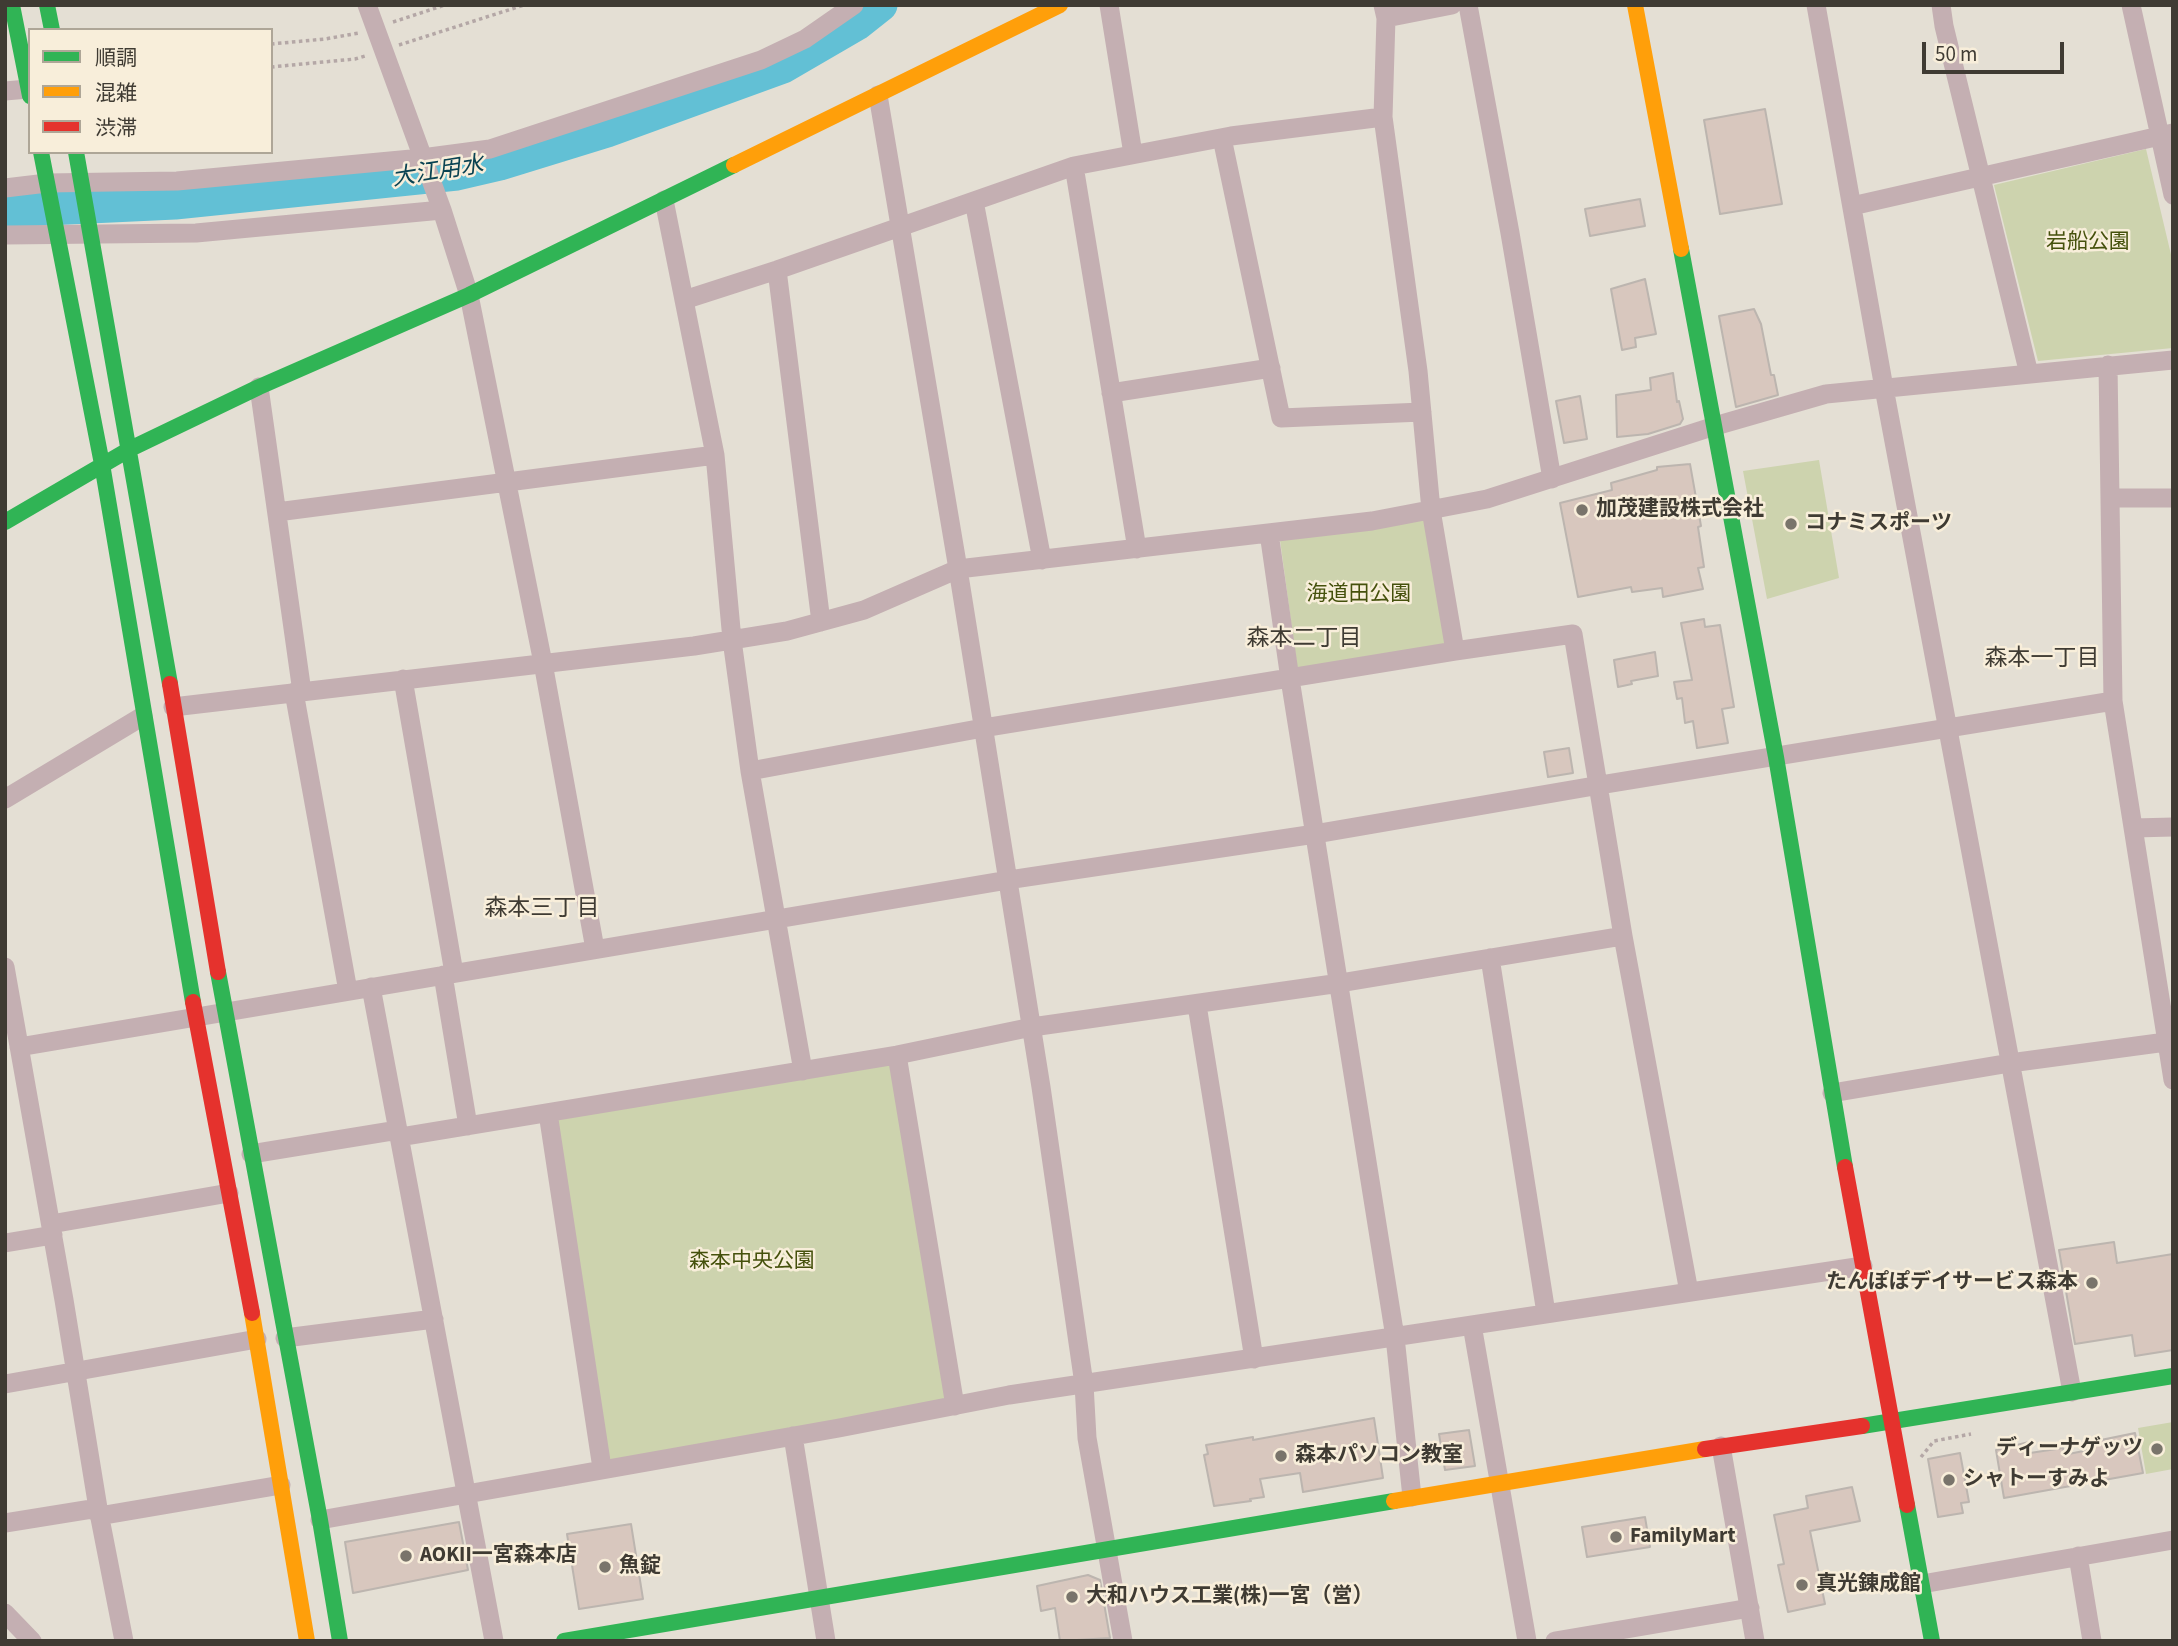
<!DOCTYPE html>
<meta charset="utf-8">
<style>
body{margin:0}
#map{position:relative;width:2178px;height:1646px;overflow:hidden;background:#e4dfd4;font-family:"Source Sans 3","Noto Sans JP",sans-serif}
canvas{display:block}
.frame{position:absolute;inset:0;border:7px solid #3f3b33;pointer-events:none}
.legend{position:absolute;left:28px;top:28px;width:245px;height:126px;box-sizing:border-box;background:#f8eeda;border:2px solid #aea697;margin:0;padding:9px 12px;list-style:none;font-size:21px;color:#3f3b33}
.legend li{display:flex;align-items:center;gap:14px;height:35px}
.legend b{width:35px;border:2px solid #aea697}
.scale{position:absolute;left:1922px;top:42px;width:142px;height:32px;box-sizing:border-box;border:4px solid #3f3b33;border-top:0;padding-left:9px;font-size:21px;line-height:24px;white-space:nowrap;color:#3f3b33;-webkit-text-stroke:5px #f8eeda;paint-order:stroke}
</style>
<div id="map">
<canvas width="2178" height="1646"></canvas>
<div class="frame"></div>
<ul class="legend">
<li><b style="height:9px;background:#30b455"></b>順調</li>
<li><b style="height:9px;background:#ff9f0a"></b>混雑</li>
<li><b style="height:9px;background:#e5322d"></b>渋滞</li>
</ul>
<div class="scale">50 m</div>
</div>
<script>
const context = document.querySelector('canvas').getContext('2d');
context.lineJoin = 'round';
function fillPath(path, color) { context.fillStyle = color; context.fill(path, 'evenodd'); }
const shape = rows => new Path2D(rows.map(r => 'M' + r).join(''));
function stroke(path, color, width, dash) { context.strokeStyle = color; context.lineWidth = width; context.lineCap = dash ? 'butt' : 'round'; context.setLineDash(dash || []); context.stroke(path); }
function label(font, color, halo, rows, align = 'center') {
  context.font = font + ' "Source Sans 3","Noto Sans JP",sans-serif'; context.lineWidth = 5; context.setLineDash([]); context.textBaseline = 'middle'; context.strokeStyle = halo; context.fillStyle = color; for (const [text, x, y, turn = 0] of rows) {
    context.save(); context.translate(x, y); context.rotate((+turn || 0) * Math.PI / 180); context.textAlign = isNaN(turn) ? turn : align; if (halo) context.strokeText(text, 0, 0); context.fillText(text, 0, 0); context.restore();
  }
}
fillPath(shape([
 [2146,149,2173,263,2173,348,2038,361,1994,185],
 [1819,460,1839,578,1767,599,1743,471],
 [1426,520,1446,645,1298,673,1280,540],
 [899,1063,955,1406,602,1468,548,1113],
 [2173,1422,2173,1469,2146,1474,2138,1428]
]), '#cdd3ae');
stroke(shape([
 [5,211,175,203,457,174,500,164,607,131,783,67,857,24,881,5]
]), '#62c0d5', 33);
const building = shape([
 [1765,109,1782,204,1720,214,1704,120,1765,109],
 [1640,199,1645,226,1590,236,1585,209,1640,199],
 [1645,279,1656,334,1635,338,1636,347,1622,350,1611,289,1645,279],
 [1754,309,1761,324,1771,375,1774,375,1778,395,1736,407,1719,316,1754,309],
 [1673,373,1677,402,1679,401,1683,419,1680,424,1648,434,1617,437,1616,395,1651,390,1650,378,1673,373],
 [1580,396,1587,439,1564,443,1556,401,1580,396],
 [1690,464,1701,526,1698,527,1704,567,1698,568,1703,589,1663,597,1662,588,1632,592,1631,587,1578,597,1560,503,1612,490,1611,483,1657,470,1657,467,1690,464],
 [1704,619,1705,627,1720,625,1734,707,1722,709,1728,743,1697,748,1693,721,1685,723,1682,698,1677,699,1674,682,1692,680,1681,623,1704,619],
 [1655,652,1658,676,1631,681,1632,684,1618,687,1614,660,1655,652],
 [1569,748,1573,773,1548,777,1544,752,1569,748],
 [2114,1242,2117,1263,2173,1254,2173,1350,2135,1356,2132,1335,2075,1344,2059,1250,2114,1242],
 [1374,1418,1383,1478,1303,1492,1300,1473,1260,1479,1264,1497,1250,1499,1251,1501,1214,1506,1204,1455,1208,1454,1206,1445,1253,1437,1253,1440,1374,1418],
 [1469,1430,1475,1466,1445,1470,1439,1434,1469,1430],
 [2135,1433,2143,1473,2004,1498,1996,1450,2029,1442,2030,1453,2063,1448,2064,1455,2093,1449,2091,1442,2135,1433],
 [1960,1453,1969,1502,1961,1503,1963,1513,1938,1517,1928,1459,1960,1453],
 [1852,1487,1860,1521,1810,1531,1825,1604,1788,1612,1778,1565,1784,1564,1774,1515,1808,1508,1806,1496,1852,1487],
 [1645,1517,1650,1547,1587,1557,1582,1527,1645,1517],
 [459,1522,468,1570,353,1593,345,1542,459,1522],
 [631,1524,643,1599,579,1609,567,1534,631,1524],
 [1088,1575,1100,1580,1110,1638,1060,1641,1055,1608,1041,1611,1037,1586,1088,1575]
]);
fillPath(building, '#d8c7be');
stroke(building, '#bcb5af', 2);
stroke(shape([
 [393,22,445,5],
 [271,44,325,39,359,33],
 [399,45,524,5],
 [271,67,355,59,365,56],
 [1921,1457,1934,1441,1971,1434]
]), '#b4a7a6', 3.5, [3.5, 3.5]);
stroke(shape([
 [367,5,442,210,469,295,543,663,595,949],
 [1109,5,1133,154],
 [1383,5,1386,18,1383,117,1418,371,1431,510,1455,651],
 [1468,5,1510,233,1552,479],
 [1816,5,1884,388,2072,1392],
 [1941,5,1944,26,2029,374],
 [2131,5,2173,195],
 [1386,18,1452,5],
 [5,91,28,89],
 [878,95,958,569,1041,1087,1084,1384,1087,1438,1123,1641],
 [1222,138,1281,418,1422,412],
 [1074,166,1137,549],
 [5,188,47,183,177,181,422,158,490,149,761,60,805,39,854,5],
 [664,200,715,455,732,640,750,771,803,1071],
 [974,201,1042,560],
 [1852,206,2173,133],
 [5,235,196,233,442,210],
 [777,270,821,622],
 [684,300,777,270,1074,166,1231,136,1383,117],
 [2108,365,2113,701,2173,1080],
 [259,387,302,692],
 [1111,393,1271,368],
 [2110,498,2173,498],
 [277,512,715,455],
 [1269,533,1290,679,1395,1337,1412,1497],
 [403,679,454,973],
 [294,692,348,991],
 [173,707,694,646,787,631,864,610,958,569,1372,521,1487,499,1715,426,1826,394,2173,360],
 [750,771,983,728,1455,651,1573,634,1623,936,1689,1292],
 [5,799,143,716],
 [2134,828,2173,827],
 [1490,958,1546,1313],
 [5,967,64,1300,98,1508,124,1641],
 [443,975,468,1126],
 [371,987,494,1641],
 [1197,1005,1254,1359],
 [19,1047,1008,880,1315,834,1600,785,2113,701],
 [897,1055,955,1406],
 [1832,1093,2010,1063,2166,1042],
 [548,1113,602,1468],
 [400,1137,897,1055,1032,1027,1340,983,1623,936],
 [251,1154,398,1130],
 [51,1224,229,1193],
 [5,1243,53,1235],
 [1472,1325,1527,1641],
 [285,1338,434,1319],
 [5,1384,257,1339],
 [793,1436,826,1641],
 [1721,1446,1755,1641],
 [99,1516,281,1485],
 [320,1520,839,1428,1009,1395,1863,1266],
 [5,1523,98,1508],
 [2078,1556,2092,1641],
 [1922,1584,2173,1540],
 [5,1613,32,1641],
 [1555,1641,1750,1608]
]), '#c4afb2', 19);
stroke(shape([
 [12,5,30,96],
 [47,5,52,30],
 [41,152,102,464,193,1002],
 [76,152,170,684],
 [1681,249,1776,757,1845,1167],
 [5,522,130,449,259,387,469,295,734,165],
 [218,972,320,1520,340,1641],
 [1862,1426,2173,1376],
 [1907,1505,1932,1641],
 [564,1641,1394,1501]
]), '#30b455', 16);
stroke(shape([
 [1635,5,1681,249],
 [734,165,1060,5],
 [252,1313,307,1641],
 [1394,1501,1705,1449]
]), '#ff9f0a', 16);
stroke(shape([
 [170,684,218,972],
 [193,1002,252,1313],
 [1845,1167,1907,1505],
 [1705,1449,1862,1426]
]), '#e5322d', 16);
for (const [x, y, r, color] of [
 [1582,510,7,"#79746b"],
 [1791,524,7,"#79746b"],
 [2092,1283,7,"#79746b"],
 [2157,1449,7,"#79746b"],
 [1281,1456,7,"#79746b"],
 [1949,1480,7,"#79746b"],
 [1616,1537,7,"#79746b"],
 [406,1556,7,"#79746b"],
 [605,1567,7,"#79746b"],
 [1802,1585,7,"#79746b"],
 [1072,1597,7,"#79746b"]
]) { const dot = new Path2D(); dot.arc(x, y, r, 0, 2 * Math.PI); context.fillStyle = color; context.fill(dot); stroke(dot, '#f8eeda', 2.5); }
label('21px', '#45510c', '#f8eeda', [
 ["岩船公園",2088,243],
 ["海道田公園",1359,595],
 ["森本中央公園",752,1262]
]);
label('bold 21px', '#3f3b33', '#f8eeda', [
 ["加茂建設株式会社",1596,510],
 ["コナミスポーツ",1805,524],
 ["たんぽぽデイサービス森本",2078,1283,"right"],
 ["ディーナゲッツ",2143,1449,"right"],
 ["森本パソコン教室",1295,1456],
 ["シャトーすみよ",1963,1480],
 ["FamilyMart",1630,1537],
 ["AOKII一宮森本店",420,1556],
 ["魚錠",619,1567],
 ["真光錬成館",1816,1585],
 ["大和ハウス工業(株)一宮（営）",1086,1597]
], 'left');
label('italic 23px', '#0a4352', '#f8eeda', [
 ["大江用水",438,173,-9]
]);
label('23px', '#3f3b33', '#f8eeda', [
 ["森本二丁目",1304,640],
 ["森本一丁目",2042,660],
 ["森本三丁目",542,910]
]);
</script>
